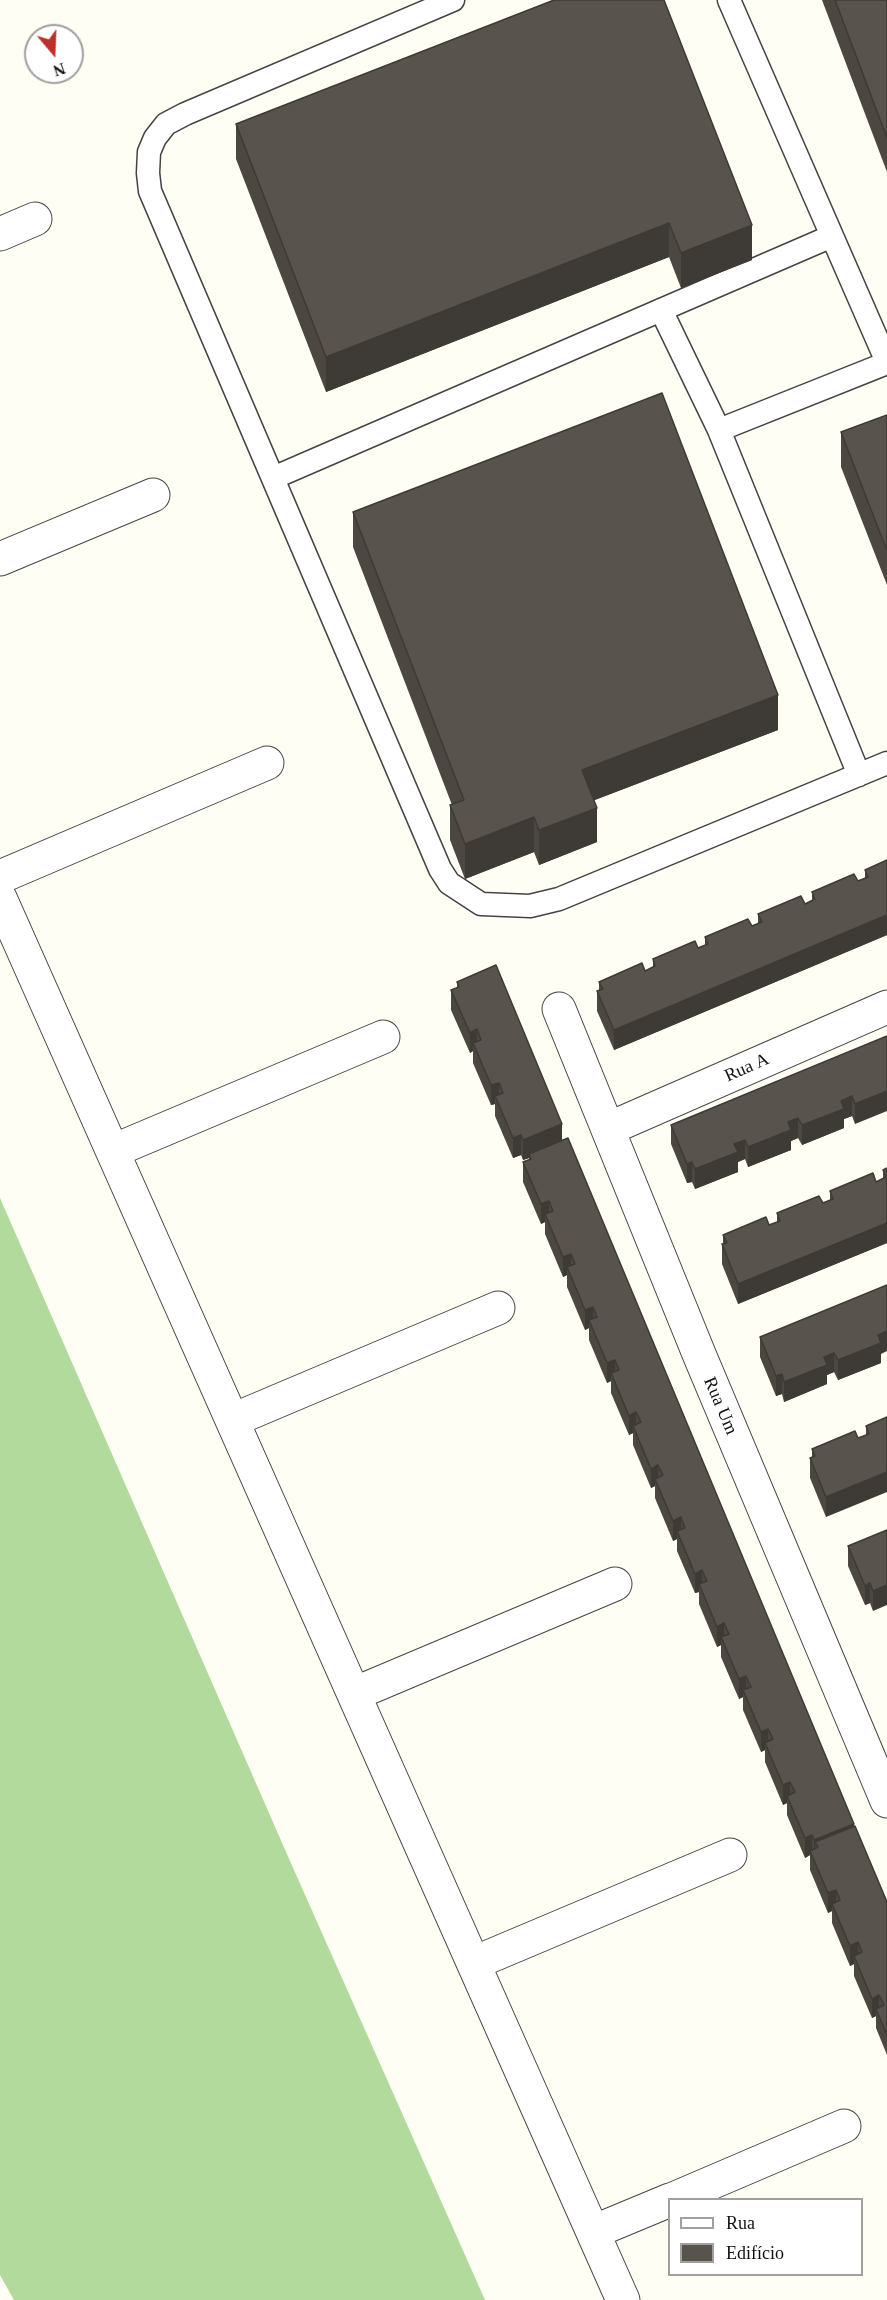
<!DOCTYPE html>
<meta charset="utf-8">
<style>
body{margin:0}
#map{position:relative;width:887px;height:2300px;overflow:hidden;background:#fffef5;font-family:"Times New Roman",serif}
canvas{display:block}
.legend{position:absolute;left:668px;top:2198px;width:195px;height:78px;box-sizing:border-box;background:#fff;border:2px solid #a0a0a0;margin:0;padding:8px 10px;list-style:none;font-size:18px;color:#111}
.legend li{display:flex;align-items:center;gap:12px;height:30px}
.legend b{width:30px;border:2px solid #a0a0a0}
.north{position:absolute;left:24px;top:24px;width:60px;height:60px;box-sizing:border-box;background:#fff;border:2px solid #a0a0a0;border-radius:50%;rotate:161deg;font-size:16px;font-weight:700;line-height:24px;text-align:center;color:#111}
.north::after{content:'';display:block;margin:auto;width:21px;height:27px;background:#be312b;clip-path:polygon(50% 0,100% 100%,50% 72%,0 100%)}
</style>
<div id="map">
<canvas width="887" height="2300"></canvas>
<ul class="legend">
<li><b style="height:8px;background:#fff"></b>Rua</li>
<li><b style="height:16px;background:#59534d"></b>Edifício</li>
</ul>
<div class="north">N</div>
</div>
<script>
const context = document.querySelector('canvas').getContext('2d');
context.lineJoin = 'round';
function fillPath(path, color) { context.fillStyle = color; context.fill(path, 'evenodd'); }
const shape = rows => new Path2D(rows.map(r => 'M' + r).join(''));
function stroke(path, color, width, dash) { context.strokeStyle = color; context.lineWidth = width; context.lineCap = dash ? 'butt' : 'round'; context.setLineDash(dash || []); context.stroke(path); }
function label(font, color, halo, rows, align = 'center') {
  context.font = font + ' "Times New Roman",serif'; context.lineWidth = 6; context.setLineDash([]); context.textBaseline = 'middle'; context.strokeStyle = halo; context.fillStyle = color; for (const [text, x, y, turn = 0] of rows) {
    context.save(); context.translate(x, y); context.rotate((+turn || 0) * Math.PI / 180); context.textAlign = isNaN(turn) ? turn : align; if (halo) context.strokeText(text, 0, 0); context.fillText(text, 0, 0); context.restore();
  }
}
fillPath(shape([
 [0,1198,290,1861,485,2300,14,2300,0,2275]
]), '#b3da9d');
const lane = shape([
 [453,0,185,114,166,124,155,138,149,152,148,173,150,191,440,869,449,883,481,904,530,906,559,899,887,763],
 [729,0,887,362],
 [661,310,719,430,859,775],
 [719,430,887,363],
 [273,478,832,236]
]);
const street = shape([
 [0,234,35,219],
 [0,559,153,495],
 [0,877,267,763],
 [0,898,623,2300],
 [559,1009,699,1354,887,1801],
 [608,1129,887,1007],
 [113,1151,383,1037],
 [233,1420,498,1308],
 [354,1694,615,1584],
 [474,1963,730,1855],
 [671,2200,844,2126],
 [593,2232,670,2200]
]);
stroke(lane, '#444', 25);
stroke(street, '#444', 35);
stroke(lane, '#fff', 22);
stroke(street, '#fff', 33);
fillPath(shape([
 [554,0,752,260,681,288,669,257,326,392,236,159,236,124],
 [822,0,887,0,887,172],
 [887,415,887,585,841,467,841,432],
 [353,512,778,730,594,800,597,842,539,865,534,852,465,879,450,840,450,805,452,805,353,547],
 [887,860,887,935,614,1050,597,1011,597,991,599,991,599,982,645,971,653,968,653,959,698,948,705,946,705,937,752,926,758,924,758,914,805,904,812,901,812,892,858,881,865,879,865,870],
 [457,982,562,1140,887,1902,887,2055,876,2028,876,2016,872,2018,854,1976,854,1964,850,1966,832,1923,832,1911,828,1913,810,1870,810,1855,805,1858,787,1815,787,1803,783,1805,765,1762,765,1750,761,1752,743,1710,743,1697,739,1699,721,1657,721,1645,717,1647,699,1604,699,1592,695,1593,677,1551,677,1539,673,1541,655,1498,655,1486,651,1488,633,1445,633,1433,629,1435,611,1393,611,1381,607,1383,589,1340,589,1328,585,1330,567,1287,567,1275,563,1277,545,1234,545,1222,541,1224,523,1182,523,1162,529,1160,529,1158,523,1160,521,1155,513,1158,495,1116,495,1104,491,1105,473,1063,473,1051,470,1053,451,1010,451,990,457,988],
 [887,1036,855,1124,852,1116,844,1119,844,1128,802,1145,798,1138,791,1141,791,1150,748,1167,745,1159,738,1162,738,1172,695,1189,692,1182,687,1183,671,1144,671,1125],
 [887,1168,887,1243,738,1304,722,1264,722,1244,723,1244,723,1235,769,1225,777,1222,777,1213,823,1203,830,1200,830,1191,876,1182,883,1178,883,1170],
 [760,1337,881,1354,881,1363,838,1380,834,1372,827,1375,827,1384,784,1402,782,1394,776,1396,760,1357],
 [887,1417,826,1517,810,1478,810,1458,812,1457,812,1449,858,1438,866,1436,866,1426],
 [887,1530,873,1611,870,1603,865,1605,848,1566,848,1546]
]), '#4d4742');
fillPath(shape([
 [669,223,669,257,326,392,326,357],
 [752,225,752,260,681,288,681,253],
 [778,695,778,730,582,805,582,770],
 [597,808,597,842,539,865,539,830],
 [534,817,534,852,465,879,465,844],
 [887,915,887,935,614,1050,614,1030],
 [477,1029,477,1049,473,1043,473,1051,470,1053,470,1033],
 [499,1083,499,1102,495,1096,495,1104,491,1105,491,1085],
 [887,1091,887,1111,855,1124,855,1104],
 [852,1096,852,1116,844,1119,844,1128,802,1145,802,1125,841,1101],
 [798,1118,798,1138,791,1141,791,1150,748,1167,748,1147,788,1122],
 [562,1124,562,1144,529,1154,529,1158,523,1160,523,1140],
 [521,1135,521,1155,513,1158,513,1138],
 [745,1140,745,1159,738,1162,738,1172,695,1189,695,1169,734,1144],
 [692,1162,692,1182,687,1183,687,1164],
 [549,1201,549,1221,545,1214,545,1222,541,1224,541,1204],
 [887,1223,887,1243,738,1304,738,1284],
 [571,1254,571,1274,567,1267,567,1275,563,1277,563,1257],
 [593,1307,593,1326,589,1320,589,1328,585,1330,585,1310],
 [887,1331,887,1351,881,1354,881,1363,838,1380,838,1360,878,1335],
 [834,1353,834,1372,827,1375,827,1384,784,1402,784,1382,824,1357],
 [615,1360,615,1379,611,1373,611,1381,607,1383,607,1363],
 [782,1374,782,1394,776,1396,776,1376],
 [636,1412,636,1432,633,1426,633,1433,629,1435,629,1416],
 [658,1465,658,1484,655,1479,655,1486,651,1488,651,1469],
 [887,1472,887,1492,826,1517,826,1497],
 [681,1517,681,1537,677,1531,677,1539,673,1541,673,1521],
 [702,1570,702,1590,699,1584,699,1592,695,1593,695,1574],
 [870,1583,870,1603,865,1605,865,1586],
 [887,1585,887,1605,873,1611,873,1591],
 [724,1623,724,1643,721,1637,721,1645,717,1647,717,1627],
 [746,1676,746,1696,743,1690,743,1697,739,1699,739,1679],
 [768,1729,768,1749,765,1743,765,1750,761,1752,761,1732],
 [790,1782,790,1802,787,1796,787,1803,783,1805,783,1785],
 [854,1824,854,1843,818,1847,815,1842,815,1859,814,1859,814,1840],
 [812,1835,812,1854,810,1851,810,1855,805,1858,805,1838],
 [836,1890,836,1909,832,1904,832,1911,828,1913,828,1893],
 [858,1942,858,1962,854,1956,854,1964,850,1966,850,1946],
 [879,1995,879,2014,876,2009,876,2016,872,2018,872,1999]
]), '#3e3a36');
const building = shape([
 [554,0,664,0,752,225,681,253,669,223,326,357,236,124,554,0],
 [835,0,887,0,887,138,835,0],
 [662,393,778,695,582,770,597,808,539,830,534,817,465,844,450,805,464,800,353,512,662,393],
 [887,415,887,551,841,432,887,415],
 [887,860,887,915,614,1030,597,991,603,989,599,982,642,963,645,971,655,966,653,959,695,941,698,948,708,944,705,937,748,919,752,926,762,922,758,914,801,896,805,904,815,899,812,892,854,874,858,881,868,877,865,870,887,860],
 [496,965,562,1124,523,1140,521,1135,513,1138,495,1096,503,1093,499,1083,491,1085,473,1043,481,1040,477,1029,470,1033,451,990,459,987,457,982,496,965],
 [887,1036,887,1091,855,1104,852,1096,841,1101,844,1109,802,1125,798,1118,788,1122,791,1130,748,1147,745,1140,734,1144,738,1152,695,1169,692,1162,687,1164,671,1125,887,1036],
 [568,1138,854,1824,814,1840,812,1835,805,1838,787,1796,795,1792,790,1782,783,1785,765,1743,773,1739,768,1729,761,1732,743,1690,751,1687,746,1676,739,1679,721,1637,729,1634,724,1623,717,1627,699,1584,707,1581,702,1570,695,1574,677,1531,685,1528,681,1517,673,1521,655,1479,663,1475,658,1465,651,1469,633,1426,641,1422,636,1412,629,1416,611,1373,619,1370,615,1360,607,1363,589,1320,597,1317,593,1307,585,1310,567,1267,575,1264,571,1254,563,1257,545,1214,553,1211,549,1201,541,1204,523,1162,531,1159,529,1154,568,1138],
 [887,1168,887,1223,738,1284,722,1244,727,1243,723,1235,766,1217,769,1225,780,1221,777,1213,819,1196,823,1203,833,1199,830,1191,873,1173,876,1182,886,1177,883,1170,887,1168],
 [887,1285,887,1331,878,1335,881,1343,838,1360,834,1353,824,1357,827,1365,784,1382,782,1374,776,1376,760,1337,887,1285],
 [887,1417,887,1472,826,1497,810,1458,815,1456,812,1449,855,1431,858,1438,869,1434,866,1426,887,1417],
 [887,1530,887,1585,873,1591,870,1583,865,1586,848,1546,887,1530],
 [855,1826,887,1902,887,2035,876,2009,884,2005,879,1995,872,1999,854,1956,862,1952,858,1942,850,1946,832,1904,840,1900,836,1890,828,1893,810,1851,818,1847,815,1842,855,1826]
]);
fillPath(building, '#59534d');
stroke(building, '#3e3a36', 1.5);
label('18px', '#111', '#fff', [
 ["Rua A",747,1068,-24],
 ["Rua Um",720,1406,67]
]);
</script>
